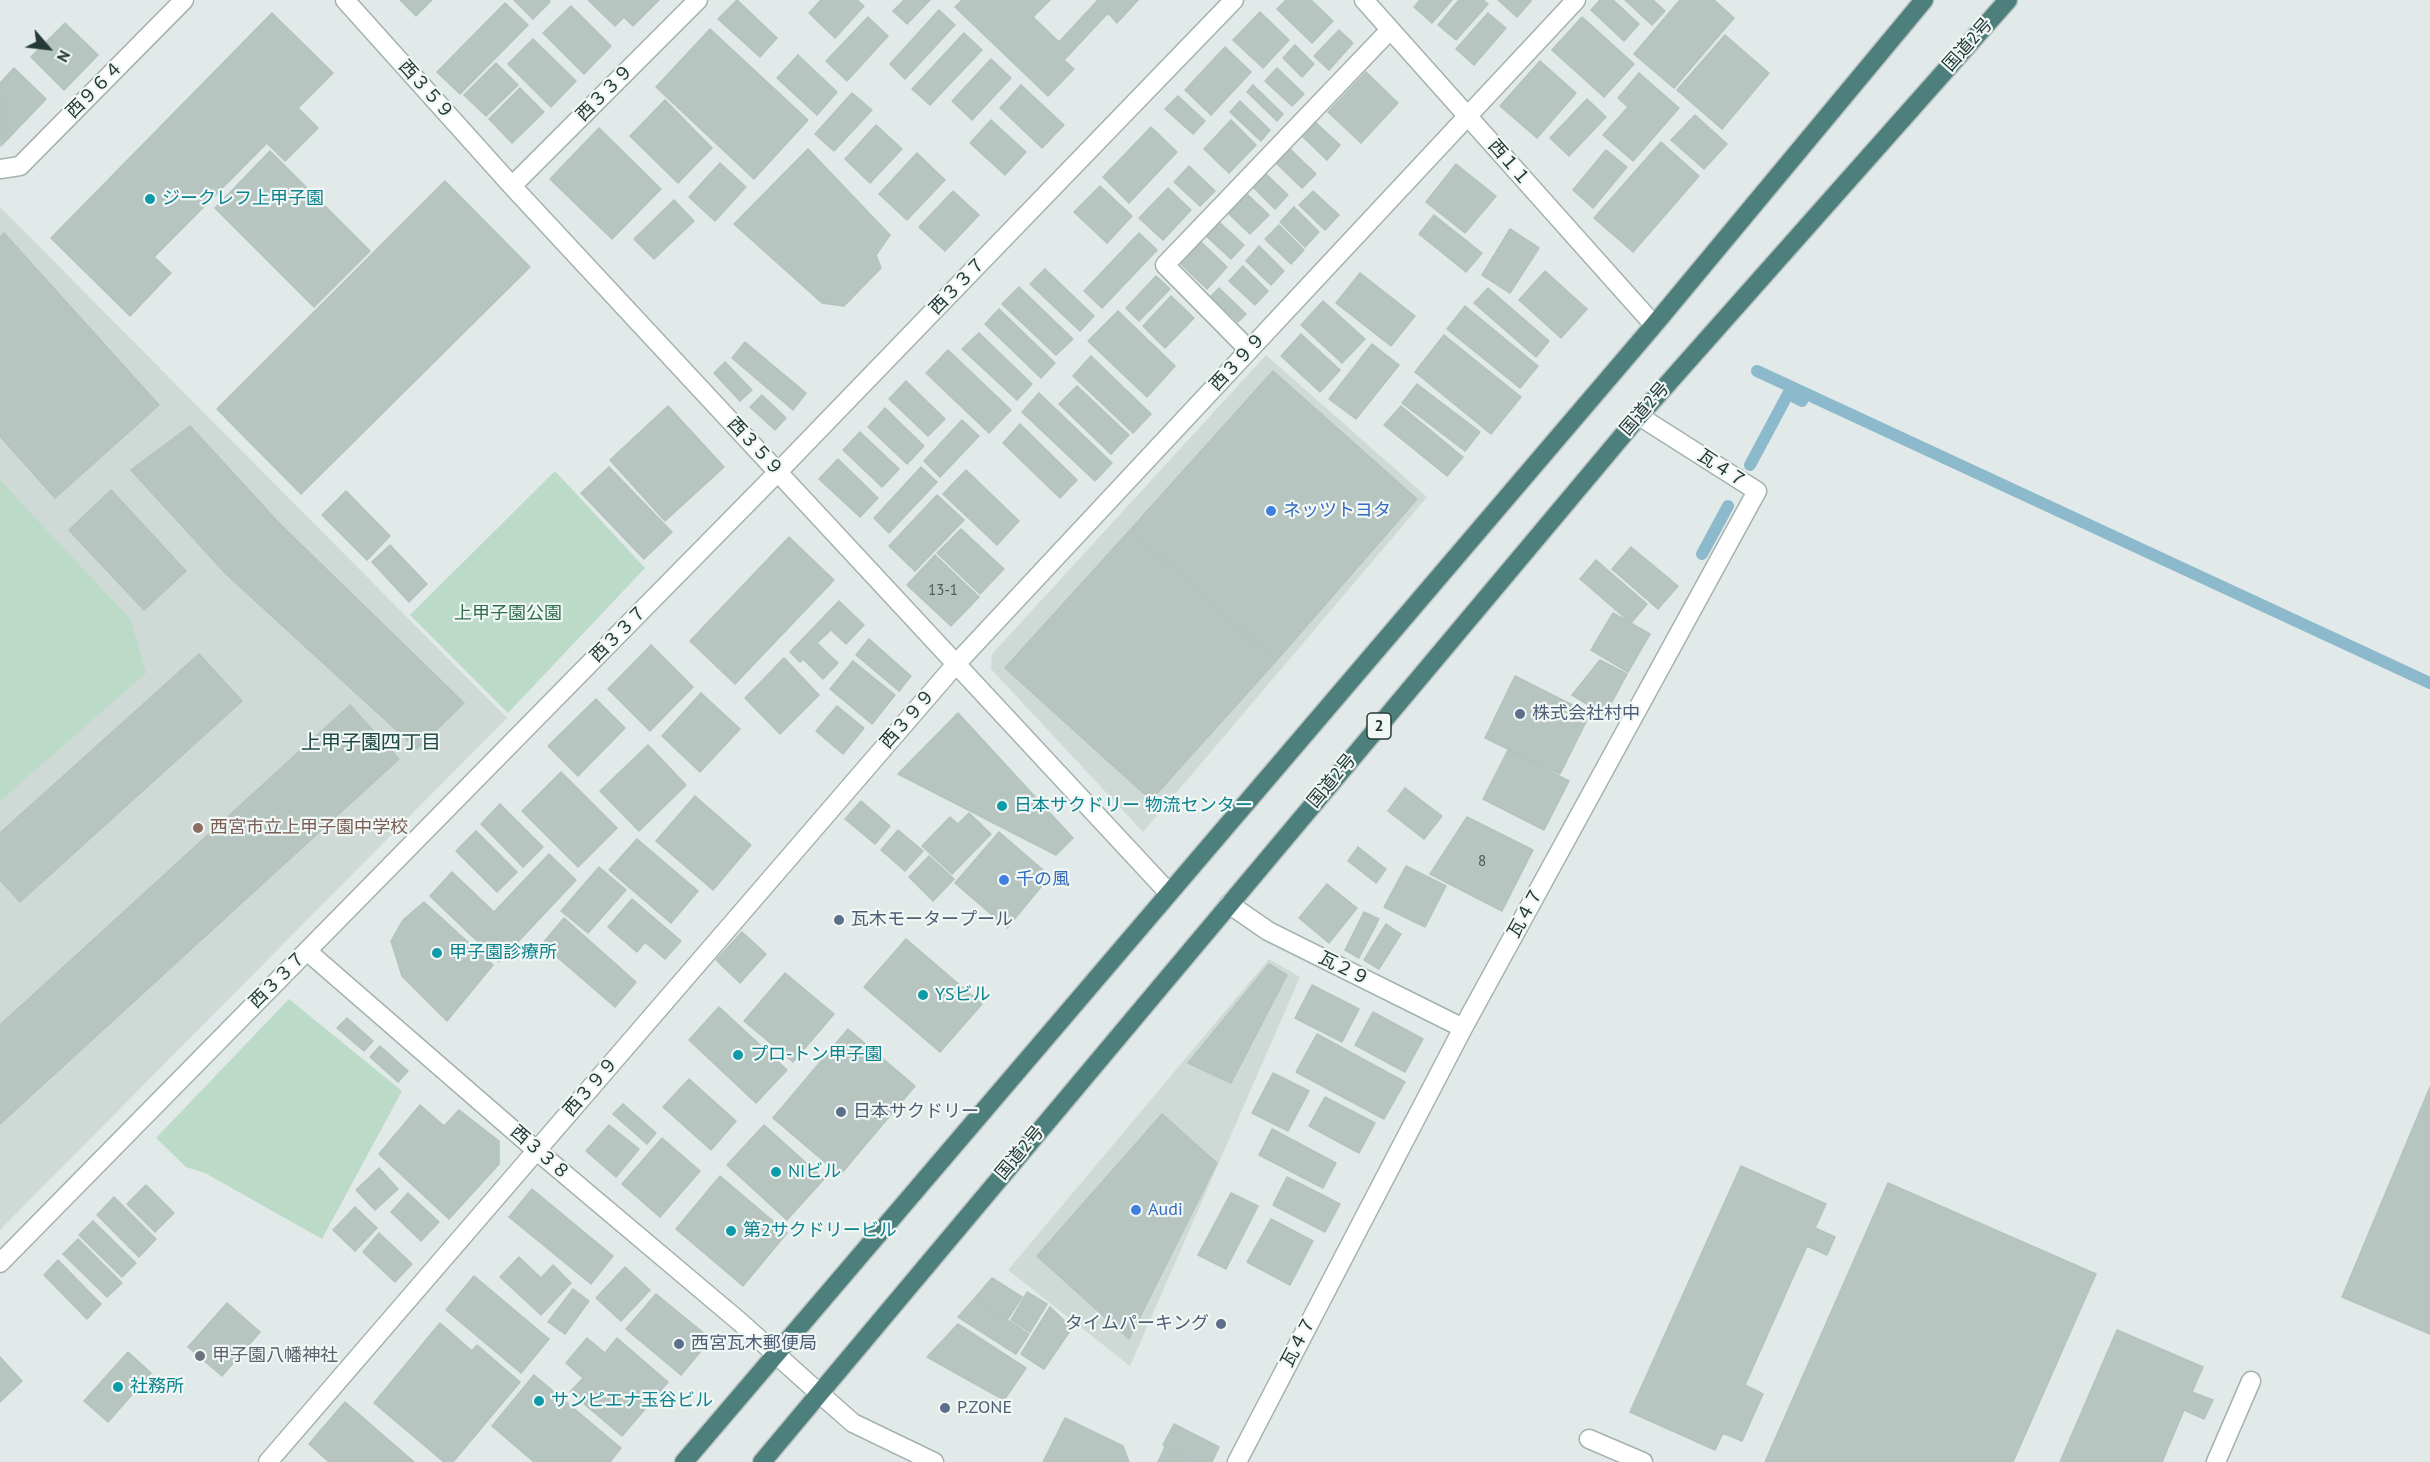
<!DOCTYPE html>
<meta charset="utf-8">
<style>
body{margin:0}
#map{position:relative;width:2430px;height:1462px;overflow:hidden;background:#e1eae8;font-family:"PT Sans",sans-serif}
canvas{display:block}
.north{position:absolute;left:18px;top:18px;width:60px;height:60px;-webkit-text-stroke:4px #f1f7f5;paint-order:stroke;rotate:118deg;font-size:16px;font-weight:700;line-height:24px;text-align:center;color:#233a37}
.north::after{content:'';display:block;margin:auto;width:21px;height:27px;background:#233a37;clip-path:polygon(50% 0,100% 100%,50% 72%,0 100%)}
</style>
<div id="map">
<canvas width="2430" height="1462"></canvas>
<div class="north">N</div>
</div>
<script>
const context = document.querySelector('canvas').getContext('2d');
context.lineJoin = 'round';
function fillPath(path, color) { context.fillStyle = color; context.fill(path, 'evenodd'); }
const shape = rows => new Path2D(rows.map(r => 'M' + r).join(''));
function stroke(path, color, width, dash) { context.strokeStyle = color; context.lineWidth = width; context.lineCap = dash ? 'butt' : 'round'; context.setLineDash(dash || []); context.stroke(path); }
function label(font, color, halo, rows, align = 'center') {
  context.font = font + ' "PT Sans","Noto Sans JP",sans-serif'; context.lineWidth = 4.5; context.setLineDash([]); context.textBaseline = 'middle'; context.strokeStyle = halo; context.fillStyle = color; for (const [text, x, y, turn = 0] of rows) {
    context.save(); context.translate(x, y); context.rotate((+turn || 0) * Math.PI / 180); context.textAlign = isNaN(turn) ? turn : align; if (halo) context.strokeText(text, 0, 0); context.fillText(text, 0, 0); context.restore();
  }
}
fillPath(shape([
 [0,207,507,718,0,1230],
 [1266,355,1427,497,1143,832,991,669,992,654],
 [1269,959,1300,977,1130,1366,1008,1270]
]), '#cfdad7');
fillPath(shape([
 [555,471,645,568,508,713,410,615],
 [0,480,131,620,146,673,0,801],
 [289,999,402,1091,322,1239,205,1173,186,1167,156,1138]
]), '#bbdac8');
stroke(shape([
 [1757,371,2430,683],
 [1750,465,1788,394,1802,401],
 [1702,554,1728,506]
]), '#8db9cc', 12);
const building = shape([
 [400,0,432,0,416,16,400,0],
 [514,0,549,0,550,2,533,19,514,0],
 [588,0,659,0,633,26,624,17,615,26,588,0],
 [737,0,777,38,760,57,718,19,737,0],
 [821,0,857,0,864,6,835,38,809,13,821,0],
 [904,0,930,0,907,24,893,11,904,0],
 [962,0,1050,0,1033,17,1059,42,1098,0,1138,0,1117,23,1108,13,1064,60,1074,69,1048,96,955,7,962,0],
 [1286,0,1311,0,1333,21,1312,43,1277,9,1286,0],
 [1420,0,1452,0,1432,23,1414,7,1420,0],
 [1459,0,1483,0,1488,4,1456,40,1438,25,1459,0],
 [1498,0,1529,0,1531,1,1517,17,1498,0],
 [1600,0,1613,0,1639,24,1624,41,1591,10,1600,0],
 [1625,0,1653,0,1665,11,1652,25,1625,0],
 [1680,0,1714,0,1734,18,1674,88,1634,54,1680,0],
 [505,3,528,25,460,94,437,72,505,3],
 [571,6,611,46,584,74,543,33,571,6],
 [939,10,955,25,905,79,890,64,939,10],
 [1260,12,1289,40,1263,68,1233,40,1260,12],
 [272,13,333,73,298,108,318,128,285,161,267,143,154,257,171,273,130,316,51,238,272,13],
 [1488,13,1506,28,1474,65,1456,49,1488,13],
 [868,17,888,36,847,81,826,61,868,17],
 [1582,17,1634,64,1604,97,1552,50,1582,17],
 [65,23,98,55,64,90,31,57,65,23],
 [710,29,808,120,754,179,656,87,710,29],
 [1339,30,1353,43,1329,70,1314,56,1339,30],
 [964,33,982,50,930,105,912,89,964,33],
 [1725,35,1769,73,1722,129,1677,90,1725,35],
 [533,39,576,81,551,107,508,64,533,39],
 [1295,45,1314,64,1302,77,1283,58,1295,45],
 [1225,47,1251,72,1211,115,1185,90,1225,47],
 [798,55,837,92,817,115,777,78,798,55],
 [991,59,1011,78,972,120,952,101,991,59],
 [1540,61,1576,93,1537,138,1500,106,1540,61],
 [496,63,518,85,486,116,464,95,496,63],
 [14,68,46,99,1,146,0,83,14,68],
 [1277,68,1304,94,1292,106,1265,81,1277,68],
 [1366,72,1398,103,1361,143,1328,112,1366,72],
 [1639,73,1679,108,1633,161,1603,135,1628,107,1618,98,1639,73],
 [1021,85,1064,125,1042,148,1000,108,1021,85],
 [1253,85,1283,114,1277,121,1247,92,1253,85],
 [520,88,544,112,512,143,489,119,520,88],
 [852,93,872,110,834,151,815,134,852,93],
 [1178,96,1205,121,1193,134,1165,109,1178,96],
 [1587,99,1606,117,1569,156,1550,138,1587,99],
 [665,100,712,148,678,183,630,136,665,100],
 [1240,101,1270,130,1261,141,1230,112,1240,101],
 [1695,115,1727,144,1704,169,1671,140,1695,115],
 [991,120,1026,152,1005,175,970,143,991,120],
 [1231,120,1256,145,1229,173,1204,149,1231,120],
 [1314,121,1340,145,1327,160,1301,135,1314,121],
 [876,125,902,149,870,183,845,159,876,125],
 [1151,127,1177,152,1129,203,1103,177,1151,127],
 [599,128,661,189,612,239,550,179,599,128],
 [1661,142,1699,176,1633,252,1594,218,1661,142],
 [808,149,890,235,876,255,881,268,844,306,822,303,734,224,808,149],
 [1290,149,1316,174,1302,188,1276,163,1290,149],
 [1606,150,1627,167,1593,208,1573,190,1606,150],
 [270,151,370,251,314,307,215,208,270,151],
 [917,153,945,180,907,220,879,194,917,153],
 [720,163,746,187,715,221,689,197,720,163],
 [1456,164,1496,196,1465,233,1426,202,1456,164],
 [1189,166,1215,191,1200,206,1174,182,1189,166],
 [1262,170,1288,195,1275,209,1250,184,1262,170],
 [445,181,530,267,301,494,217,409,445,181],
 [1100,186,1132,216,1107,243,1074,212,1100,186],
 [1168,188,1191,210,1163,240,1139,218,1168,188],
 [953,191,979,215,945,251,919,227,953,191],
 [1313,191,1339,215,1325,230,1299,205,1313,191],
 [1246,193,1269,215,1250,234,1227,212,1246,193],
 [674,200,694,221,654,259,634,239,674,200],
 [1294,207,1319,232,1305,247,1280,222,1294,207],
 [1434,215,1482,253,1466,272,1419,234,1434,215],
 [1218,221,1244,245,1231,259,1205,235,1218,221],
 [1279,225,1304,250,1291,264,1265,239,1279,225],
 [1510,229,1539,248,1510,293,1482,275,1510,229],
 [4,233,159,405,55,498,0,436,0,237,4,233],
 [1139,233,1157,250,1102,308,1084,291,1139,233],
 [1201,242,1227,267,1207,289,1181,264,1201,242],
 [1259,246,1284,271,1271,285,1246,261,1259,246],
 [1243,266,1268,291,1255,305,1229,281,1243,266],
 [1045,269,1094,316,1080,331,1030,284,1045,269],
 [1545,271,1587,309,1561,338,1519,300,1545,271],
 [1360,273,1415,316,1391,346,1336,303,1360,273],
 [1156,276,1170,289,1139,321,1126,308,1156,276],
 [1019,287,1073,339,1056,355,1002,304,1019,287],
 [1219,288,1246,314,1238,322,1211,296,1219,288],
 [1488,288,1549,341,1536,357,1474,303,1488,288],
 [1171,296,1194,318,1165,348,1143,326,1171,296],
 [1323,301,1365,339,1342,363,1301,325,1323,301],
 [1465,306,1538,366,1520,388,1447,329,1465,306],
 [999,309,1055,363,1041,378,985,324,999,309],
 [1118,311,1175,366,1147,397,1088,341,1118,311],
 [979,333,1032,384,1017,400,962,349,979,333],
 [1301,334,1340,370,1320,392,1281,356,1301,334],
 [1444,335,1521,397,1491,434,1415,372,1444,335],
 [745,342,806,393,793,410,732,358,745,342],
 [1372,344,1399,365,1356,419,1329,399,1372,344],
 [948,350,1011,410,989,433,926,373,948,350],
 [1091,356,1151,414,1133,433,1073,376,1091,356],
 [725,362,752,390,740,401,714,373,725,362],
 [1273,371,1417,499,1276,661,1130,530,1273,371],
 [906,381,945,419,928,436,889,399,906,381],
 [1417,384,1480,432,1465,451,1402,403,1417,384],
 [1077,386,1129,435,1111,454,1059,404,1077,386],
 [1039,393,1112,463,1095,481,1022,412,1039,393],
 [762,395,786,418,775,430,750,407,762,395],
 [668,406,724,467,665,521,610,460,668,406],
 [1401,406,1463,457,1447,476,1384,425,1401,406],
 [885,408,924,446,907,464,868,427,885,408],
 [962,420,979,436,940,477,924,461,962,420],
 [1020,424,1077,480,1060,498,1003,443,1020,424],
 [190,426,279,523,464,703,417,749,226,574,131,470,190,426],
 [860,432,899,469,882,487,843,450,860,432],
 [838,459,878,498,860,517,819,479,838,459],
 [609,467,672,532,644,559,581,493,609,467],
 [921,467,937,482,889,533,874,518,921,467],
 [966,470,1019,521,997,545,943,494,966,470],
 [111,490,186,571,144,610,69,530,111,490],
 [346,491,390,536,367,560,322,515,346,491],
 [937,495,964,520,915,571,889,546,937,495],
 [961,529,1004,569,980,594,937,553,961,529],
 [1130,530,1276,661,1151,800,1005,668,1130,530],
 [789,537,834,580,735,684,690,641,789,537],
 [390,545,427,584,409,602,372,562,390,545],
 [1631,547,1678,586,1658,609,1612,569,1631,547],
 [935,555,979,597,951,626,907,585,935,555],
 [1596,560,1647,604,1631,623,1580,579,1596,560],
 [839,601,864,625,846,644,831,630,817,643,838,663,823,679,803,659,800,662,790,652,839,601],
 [1613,613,1650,634,1628,672,1591,650,1613,613],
 [869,639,911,676,899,691,856,655,869,639],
 [651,645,693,687,650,731,608,689,651,645],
 [199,654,242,701,20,902,0,880,0,833,199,654],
 [784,658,819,695,780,734,745,698,784,658],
 [1600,660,1627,674,1605,715,1572,695,1600,660],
 [853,661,895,695,872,724,830,689,853,661],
 [1515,676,1590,714,1560,774,1485,738,1515,676],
 [701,693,740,729,700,772,662,736,701,693],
 [596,699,625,728,578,776,548,746,596,699],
 [350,705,399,759,0,1124,0,1025,350,705],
 [837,706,864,728,843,754,816,731,837,706],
 [958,713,1073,838,1056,855,898,774,958,713],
 [648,745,686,785,639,831,600,791,648,745],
 [1508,750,1569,781,1544,830,1483,799,1508,750],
 [561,772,617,828,578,867,522,811,561,772],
 [1405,788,1442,816,1424,839,1388,811,1405,788],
 [695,796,751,845,713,890,656,841,695,796],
 [861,801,890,826,875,844,845,819,861,801],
 [500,804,543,847,523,867,481,824,500,804],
 [969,813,991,834,952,874,922,846,950,817,958,824,969,813],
 [1467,817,1533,850,1502,911,1430,874,1467,817],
 [898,830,923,851,905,871,881,850,898,830],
 [476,831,517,872,497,892,456,851,476,831],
 [999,832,1050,876,1007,928,955,883,999,832],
 [637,839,698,891,671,923,609,870,637,839],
 [1358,847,1386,869,1376,883,1348,861,1358,847],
 [549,854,576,880,499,962,430,896,452,872,494,912,549,854],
 [929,856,954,879,933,901,909,877,929,856],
 [1406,866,1446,886,1425,927,1384,907,1406,866],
 [599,867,626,890,588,933,561,911,599,867],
 [1327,884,1357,908,1329,943,1299,918,1327,884],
 [632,899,681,941,665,959,645,942,637,952,608,927,632,899],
 [424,902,493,965,447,1021,402,976,391,941,403,920,424,902],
 [1364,912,1379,919,1359,958,1345,950,1364,912],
 [564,918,636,982,615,1007,542,944,564,918],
 [1386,924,1401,934,1379,969,1364,960,1386,924],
 [742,932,766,954,740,983,716,960,742,932],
 [906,939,982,1004,940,1052,864,987,906,939],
 [1269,964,1287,975,1231,1083,1188,1063,1269,964],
 [785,973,834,1014,793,1062,744,1021,785,973],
 [1312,985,1359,1009,1342,1042,1295,1018,1312,985],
 [719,1007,787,1070,756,1103,689,1040,719,1007],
 [1373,1012,1423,1039,1405,1072,1355,1045,1373,1012],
 [347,1018,373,1041,364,1051,337,1028,347,1018],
 [848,1029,915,1086,840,1175,773,1118,848,1029],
 [1317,1034,1405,1082,1384,1119,1296,1072,1317,1034],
 [380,1046,408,1071,398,1082,370,1057,380,1046],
 [1273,1073,1309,1091,1288,1131,1252,1113,1273,1073],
 [689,1079,736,1121,711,1150,663,1107,689,1079],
 [2430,1087,2430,1334,2342,1297,2430,1087],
 [1325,1097,1375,1123,1359,1153,1309,1126,1325,1097],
 [623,1104,656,1133,647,1144,613,1114,623,1104],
 [420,1105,444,1126,459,1110,499,1141,499,1164,449,1219,379,1154,420,1105],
 [1162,1114,1217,1163,1129,1339,1037,1256,1162,1114],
 [609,1125,639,1149,616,1177,586,1151,609,1125],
 [764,1125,824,1179,787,1220,727,1165,764,1125],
 [1272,1129,1336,1163,1323,1188,1259,1155,1272,1129],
 [662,1138,700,1171,660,1217,622,1184,662,1138],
 [1741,1166,1826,1204,1815,1228,1835,1237,1827,1255,1807,1246,1745,1385,1763,1394,1742,1441,1723,1433,1715,1450,1630,1412,1741,1166],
 [379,1168,398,1189,375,1210,356,1190,379,1168],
 [720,1176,787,1233,743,1286,676,1229,720,1176],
 [1287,1177,1340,1204,1325,1232,1273,1205,1287,1177],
 [1888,1183,2096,1274,2013,1462,1765,1462,1888,1183],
 [146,1185,174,1213,155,1232,127,1204,146,1185],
 [532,1189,613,1256,591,1284,509,1217,532,1189],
 [408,1193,439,1222,421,1241,391,1212,408,1193],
 [1231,1193,1258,1206,1226,1269,1198,1255,1231,1193],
 [114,1197,156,1239,139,1257,97,1215,114,1197],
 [355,1207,377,1228,355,1251,333,1230,355,1207],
 [1271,1219,1313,1241,1290,1285,1247,1262,1271,1219],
 [93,1221,136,1263,122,1277,79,1235,93,1221],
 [379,1233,412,1264,395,1282,363,1252,379,1233],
 [78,1239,122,1283,107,1297,63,1254,78,1239],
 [519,1257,541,1278,553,1265,571,1283,541,1315,500,1277,519,1257],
 [58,1260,101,1304,87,1319,44,1275,58,1260],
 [625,1267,650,1290,621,1321,596,1298,625,1267],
 [474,1276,549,1339,521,1373,446,1310,474,1276],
 [992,1278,1022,1297,1007,1320,974,1299,992,1278],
 [573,1289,589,1301,565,1334,548,1322,573,1289],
 [1027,1292,1047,1304,1030,1332,1011,1320,1027,1292],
 [656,1294,711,1339,681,1375,626,1329,656,1294],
 [974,1299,1029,1334,1016,1354,958,1317,974,1299],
 [227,1303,260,1332,222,1376,188,1347,227,1303],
 [1050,1307,1072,1328,1044,1369,1021,1354,1050,1307],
 [440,1323,472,1351,477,1345,520,1382,453,1462,444,1462,374,1403,440,1323],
 [958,1324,1026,1368,1004,1400,927,1357,958,1324],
 [2117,1330,2203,1367,2192,1392,2213,1400,2204,1419,2184,1410,2162,1462,2060,1462,2117,1330],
 [587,1338,605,1353,617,1338,668,1382,622,1436,570,1392,583,1378,566,1363,587,1338],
 [128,1352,151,1373,108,1422,84,1401,128,1352],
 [0,1357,22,1381,0,1402,0,1357],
 [534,1375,621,1448,610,1462,534,1462,492,1426,534,1375],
 [345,1402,414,1462,329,1462,309,1444,345,1402],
 [1065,1418,1123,1446,1129,1462,1043,1462,1065,1418],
 [1174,1424,1219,1447,1212,1462,1197,1462,1163,1445,1174,1424],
 [1165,1447,1194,1462,1158,1462,1165,1447]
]);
fillPath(building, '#b7c5c1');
stroke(building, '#b4c3bf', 1.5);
const service = shape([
 [1249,350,1165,265,1390,30],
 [1589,1439,1643,1462],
 [2216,1462,2251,1381]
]);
const minor = shape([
 [345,0,512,186,1168,892],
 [1364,0,1654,325],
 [0,169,20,166,184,0],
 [512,186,698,0],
 [1229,904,1268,931,1463,1028],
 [307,951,536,1150,740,1322,819,1393],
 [0,1263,778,472,1234,0],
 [268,1462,956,664,1576,0],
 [1237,1462,1463,1028,1757,491,1639,416]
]);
const tertiary = shape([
 [819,1393,853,1423,934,1462]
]);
const trunk = shape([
 [684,1462,1654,325,1924,0],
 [762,1462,1639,416,2008,0]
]);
stroke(service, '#a4b2af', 21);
stroke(minor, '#a4b2af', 21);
stroke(tertiary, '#a4b2af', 21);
stroke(trunk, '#bdc4c3', 21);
stroke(service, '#fff', 18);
stroke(minor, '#fff', 18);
stroke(tertiary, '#fff', 18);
stroke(trunk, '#4d807c', 18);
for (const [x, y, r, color] of [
 [150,199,6,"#0f9aa8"],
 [1271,511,6,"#3f7fe0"],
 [1520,714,6,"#5c6f8a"],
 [1002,806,6,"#0f9aa8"],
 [198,828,6,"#8d6e63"],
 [1004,880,6,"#3f7fe0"],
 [839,920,6,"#5c6f8a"],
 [437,953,6,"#0f9aa8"],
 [923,995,6,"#0f9aa8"],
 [738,1055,6,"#0f9aa8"],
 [841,1112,6,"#5c6f8a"],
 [776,1172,6,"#0f9aa8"],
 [1136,1210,6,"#3f7fe0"],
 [731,1231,6,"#0f9aa8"],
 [1221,1324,6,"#5c6f8a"],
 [679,1344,6,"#5c6f8a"],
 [200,1356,6,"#6b7280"],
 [118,1387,6,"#0f9aa8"],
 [539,1401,6,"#0f9aa8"],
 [945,1408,6,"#5c6f8a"]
]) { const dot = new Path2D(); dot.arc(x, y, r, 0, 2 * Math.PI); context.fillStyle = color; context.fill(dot); stroke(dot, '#f1f7f5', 2); }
label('15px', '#485d5a', null, [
 ["13-1",943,591],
 ["8",1482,862]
]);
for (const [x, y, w] of [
 [1379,726,24]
]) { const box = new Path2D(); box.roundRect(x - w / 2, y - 13, w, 26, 4.5); context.fillStyle = '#f1f7f5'; context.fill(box); stroke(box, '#233a37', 1.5); }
label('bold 16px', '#233a37', null, [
 ["2",1379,726]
]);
label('18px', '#233a37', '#f1f7f5', [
 ["国道2号",1968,45,-48],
 ["西９６４",95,90,-45],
 ["西３５９",426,90,48],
 ["西３３９",605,93,-45],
 ["西１１",1509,163,49],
 ["西３３７",958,286,-46],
 ["西３９９",1238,362,-47],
 ["国道2号",1645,409,-49],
 ["西３５９",755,447,47],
 ["瓦４７",1722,469,33],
 ["西３３７",619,634,-45],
 ["西３９９",908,719,-49],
 ["国道2号",1332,781,-50],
 ["瓦４７",1526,913,-61],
 ["瓦２９",1344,969,26],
 ["西３３７",278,980,-45],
 ["西３９９",591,1087,-49],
 ["西３３８",540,1153,41],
 ["国道2号",1020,1153,-50],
 ["瓦４７",1299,1342,-62]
]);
label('18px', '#0d838f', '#f1f7f5', [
 ["ジークレフ上甲子園",162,199],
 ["日本サクドリー 物流センター",1014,806],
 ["甲子園診療所",449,953],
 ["YSビル",935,995],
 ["プロ-トン甲子園",750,1055],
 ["NIビル",788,1172],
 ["第2サクドリービル",743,1231],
 ["社務所",130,1387],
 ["サンピエナ玉谷ビル",551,1401]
], 'left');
label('18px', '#366cbe', '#f1f7f5', [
 ["ネッツトヨタ",1283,511],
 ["千の風",1016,880],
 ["Audi",1148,1210]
], 'left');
label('18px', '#306d51', '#f1f7f5', [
 ["上甲子園公園",508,614]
]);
label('18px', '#4e5e75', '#f1f7f5', [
 ["株式会社村中",1532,714],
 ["瓦木モータープール",851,920],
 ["日本サクドリー",853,1112],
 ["タイムパーキング",1209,1324,"right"],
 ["西宮瓦木郵便局",691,1344],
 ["P.ZONE",957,1408]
], 'left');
label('18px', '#785e54', '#f1f7f5', [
 ["西宮市立上甲子園中学校",210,828]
], 'left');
label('18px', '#5b616d', '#f1f7f5', [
 ["甲子園八幡神社",212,1356]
], 'left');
label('20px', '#204a46', '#f1f7f5', [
 ["上甲子園四丁目",371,743]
]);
</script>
